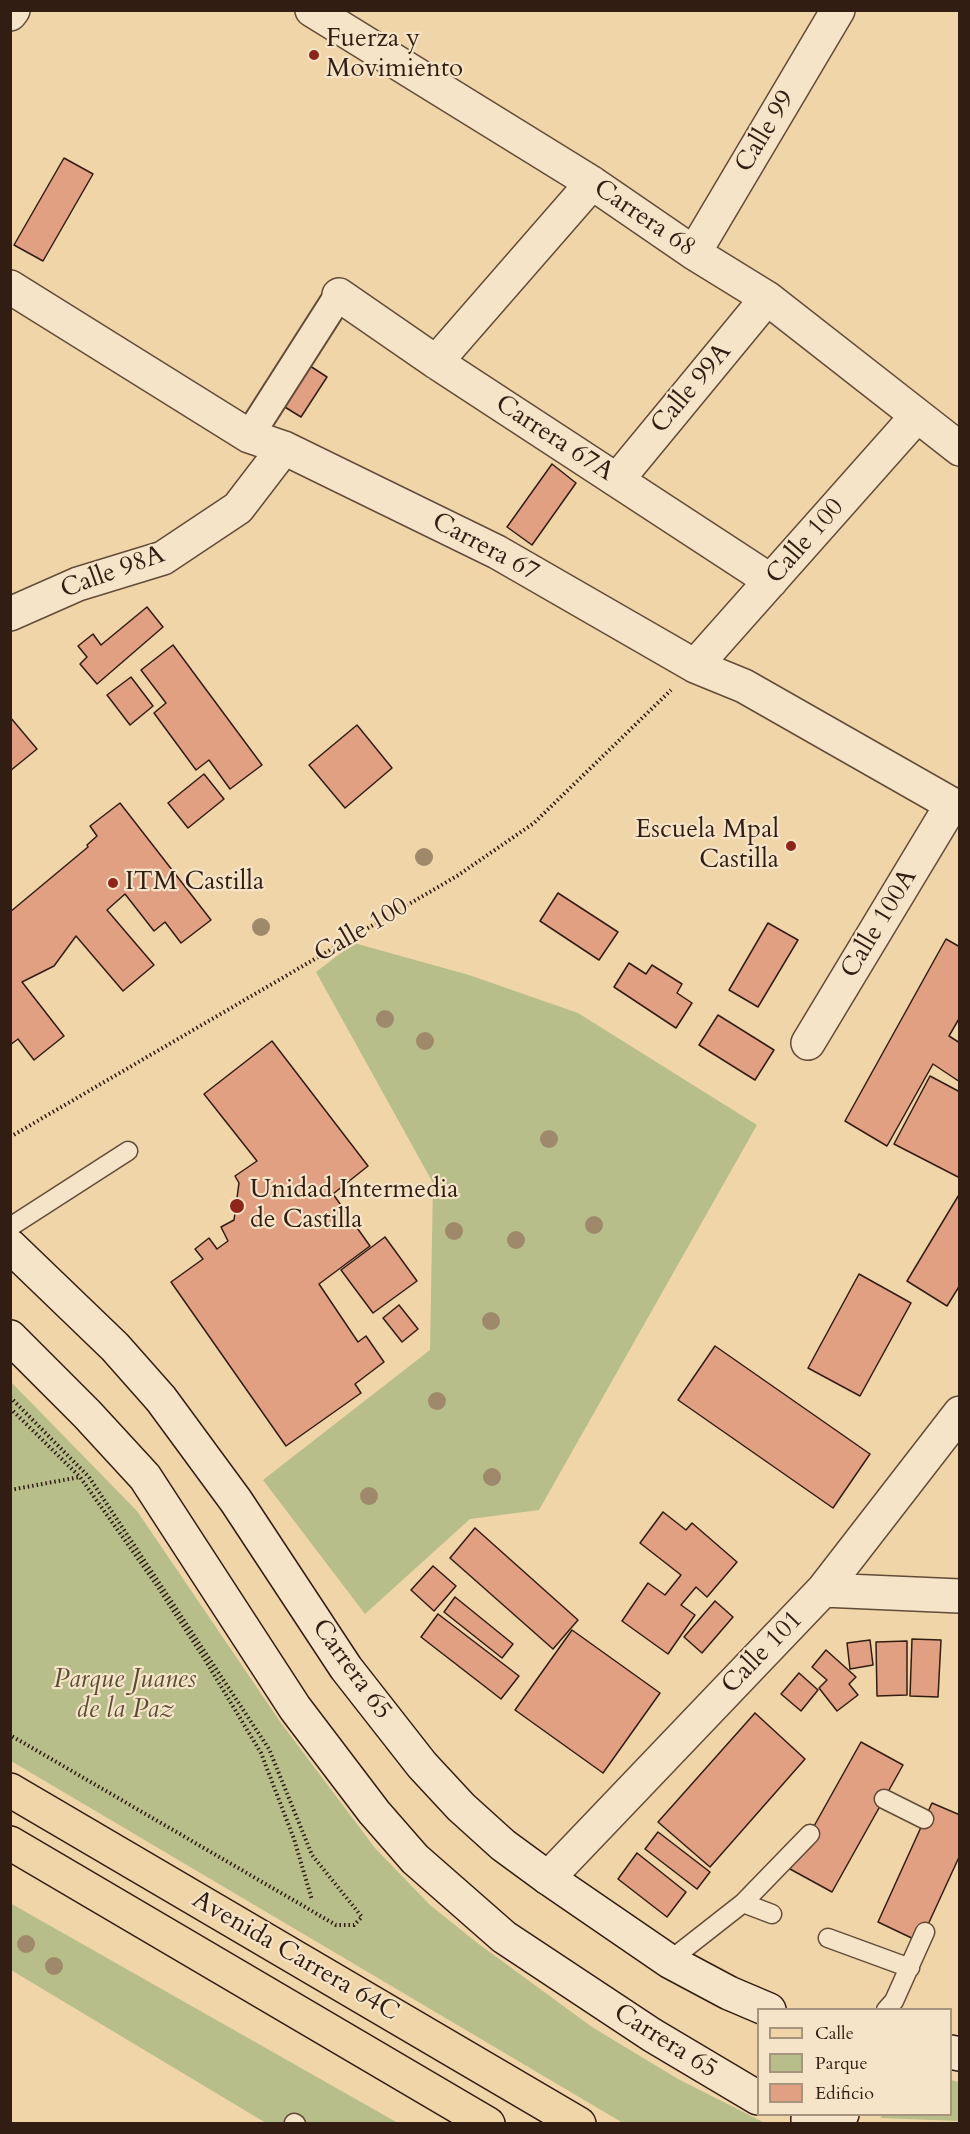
<!DOCTYPE html>
<style>
body{margin:0}
#map{position:relative;width:970px;height:2134px;overflow:hidden;background:#f0d5a9;font-family:Cardo,serif}
canvas{display:block}
.frame{position:absolute;inset:0;border:12px solid #321d12;pointer-events:none}
.legend{position:absolute;left:757px;top:2008px;width:195px;height:108px;box-sizing:border-box;background:#f5e4c7;border:2px solid #a7947f;margin:0;padding:8px 10px;list-style:none;font-size:18px;color:#321d12}
.legend li{display:flex;align-items:center;gap:12px;height:30px}
.legend b{width:30px;border:2px solid #a7947f}
</style>
<div id="map">
<canvas width="970" height="2134"></canvas>
<div class="frame"></div>
<ul class="legend">
<li><b style="height:8px;background:#f0d5a9"></b>Calle</li>
<li><b style="height:16px;background:#b7be8a"></b>Parque</li>
<li><b style="height:16px;background:#e2a083"></b>Edificio</li>
</ul>
</div>
<script>
const context = document.querySelector('canvas').getContext('2d');
context.lineJoin = 'round';
function fillPath(path, color) { context.fillStyle = color; context.fill(path, 'evenodd'); }
const shape = rows => new Path2D(rows.map(r => 'M' + r).join(''));
function stroke(path, color, width, dash) { context.strokeStyle = color; context.lineWidth = width; context.lineCap = dash ? 'butt' : 'round'; context.setLineDash(dash || []); context.stroke(path); }
function label(font, color, halo, rows, align = 'center') {
  context.font = font + ' Cardo,serif'; context.lineWidth = 4.5; context.setLineDash([]); context.textBaseline = 'middle'; context.strokeStyle = halo; context.fillStyle = color; for (const [text, x, y, turn = 0] of rows) {
    context.save(); context.translate(x, y); context.rotate((+turn || 0) * Math.PI / 180); context.textAlign = isNaN(turn) ? turn : align; if (halo) context.strokeText(text, 0, 0); context.fillText(text, 0, 0); context.restore();
  }
}
fillPath(shape([
 [354,943,469,975,578,1013,757,1125,539,1510,470,1519,365,1614,263,1480,430,1350,433,1183,316,972],
 [11,1382,137,1511,281,1723,375,1848,430,1905,476,1942,592,2027,678,2079,765,2123,623,2123,11,1761],
 [10,1903,398,2123,266,2123,11,1970],
 [951,2080,959,2082,959,2121,880,2118,883,2115,950,2114]
]), '#b7be8a');
const building = shape([
 [64,158,93,174,43,261,14,245,64,158],
 [307,364,327,377,301,417,280,404,307,364],
 [552,464,576,483,532,545,507,527,552,464],
 [147,607,163,627,97,684,80,664,87,657,78,646,93,634,101,645,147,607],
 [173,645,262,765,230,789,209,760,196,770,154,713,166,703,141,670,173,645],
 [131,677,153,706,130,725,107,695,131,677],
 [10,717,37,749,10,771,10,717],
 [357,725,392,768,345,808,309,765,357,725],
 [204,774,224,799,188,828,168,803,204,774],
 [120,803,211,920,181,943,165,922,154,931,125,894,107,910,154,965,123,991,76,936,54,966,22,982,64,1036,34,1060,18,1039,10,1045,10,912,88,847,87,845,97,836,90,826,120,803],
 [558,893,618,932,599,960,540,921,558,893],
 [768,923,798,940,758,1007,729,990,768,923],
 [946,939,960,947,960,1017,949,1036,960,1043,960,1082,933,1064,887,1146,845,1121,946,939],
 [629,963,646,974,652,965,682,984,677,993,692,1003,676,1028,614,987,629,963],
 [718,1015,774,1050,755,1080,699,1045,718,1015],
 [272,1041,368,1166,333,1194,370,1246,319,1284,358,1342,366,1336,384,1362,355,1384,361,1393,286,1446,171,1282,203,1259,195,1249,209,1238,217,1249,228,1241,221,1227,234,1220,239,1183,235,1176,257,1161,204,1094,272,1041],
 [930,1076,960,1092,960,1178,894,1144,930,1076],
 [960,1193,960,1285,947,1306,907,1281,960,1193],
 [385,1237,417,1281,373,1313,341,1270,385,1237],
 [859,1274,911,1303,860,1396,808,1368,859,1274],
 [399,1305,418,1329,402,1342,383,1318,399,1305],
 [715,1346,870,1454,833,1508,678,1400,715,1346],
 [663,1512,686,1530,692,1523,737,1562,707,1597,696,1587,681,1605,695,1615,668,1654,622,1621,648,1583,665,1595,681,1575,640,1543,663,1512],
 [475,1528,578,1620,553,1649,450,1558,475,1528],
 [433,1566,456,1586,434,1611,411,1590,433,1566],
 [455,1597,513,1644,502,1658,444,1612,455,1597],
 [715,1601,733,1617,702,1653,684,1637,715,1601],
 [438,1614,519,1676,501,1699,421,1637,438,1614],
 [572,1630,660,1693,603,1773,515,1710,572,1630],
 [912,1639,941,1640,938,1697,910,1696,912,1639],
 [870,1640,873,1665,850,1669,847,1643,870,1640],
 [907,1641,907,1695,877,1696,876,1642,907,1641],
 [826,1650,856,1677,849,1684,858,1695,837,1711,819,1688,827,1680,812,1667,826,1650],
 [799,1673,818,1690,801,1711,781,1694,799,1673],
 [755,1713,805,1759,710,1867,658,1822,755,1713],
 [861,1742,903,1765,832,1892,790,1869,861,1742],
 [932,1803,960,1815,960,1855,920,1942,878,1922,932,1803],
 [658,1832,710,1872,697,1889,645,1849,658,1832],
 [637,1853,686,1892,667,1917,618,1879,637,1853]
]);
fillPath(building, '#e2a083');
stroke(building, '#321d12', 1.5);
const service = shape([
 [10,1227,128,1151],
 [884,1799,924,1819],
 [743,1903,772,1914],
 [828,1938,910,1968],
 [669,1961,743,1903,810,1834],
 [886,2010,894,2001,925,1932],
 [294,2123,296,2124]
]);
const pedestrian = shape([
 [249,436,339,295]
]);
const minor = shape([
 [312,10,592,183,694,253,767,298,960,449],
 [694,253,838,10],
 [10,287,249,436,284,448,497,552,695,666,744,686,960,809],
 [339,295,436,362,771,581],
 [436,362,592,183],
 [617,480,767,298],
 [10,614,78,584,163,558,238,508,284,448],
 [695,666,916,417],
 [808,1043,952,804],
 [823,1590,960,1596],
 [548,1878,823,1590,960,1413]
]);
const tertiary = shape([
 [10,14,13,10]
]);
const secondary = shape([
 [10,1246,115,1347,161,1399,236,1501,346,1668,422,1765,461,1807,503,1845,548,1878,669,1961,729,1993,769,2010],
 [10,1337,87,1414,145,1477,295,1708,374,1812,415,1859,504,1937,652,2035,758,2098],
 [950,2052,960,2054],
 [808,2119,842,2114]
]);
const primary = shape([
 [10,1790,579,2124],
 [10,1843,488,2124]
]);
stroke(service, '#624b38', 21);
stroke(pedestrian, '#624b38', 32);
stroke(minor, '#624b38', 36);
stroke(tertiary, '#624b38', 36);
stroke(secondary, '#321d12', 36);
stroke(primary, '#321d12', 36);
stroke(shape([
 [10,1137,457,876,534,823,671,690],
 [10,1397,89,1477,269,1749,312,1855,362,1917,354,1925,336,1925,10,1735],
 [10,1408,80,1477,156,1584,204,1658,261,1753,294,1839,312,1900],
 [10,1490,80,1477]
]), '#321d12', 4, [1.5, 3]);
stroke(service, '#f5e4c7', 18);
stroke(pedestrian, '#f5e4c7', 28);
stroke(minor, '#f5e4c7', 33);
stroke(tertiary, '#f5e4c7', 33);
stroke(secondary, '#f5e4c7', 33);
stroke(primary, '#f0d5a9', 33);
context.fillStyle = '#9e8a6a';
for (const [x, y] of [
 [424,857],
 [261,927],
 [385,1019],
 [425,1041],
 [549,1139],
 [594,1225],
 [454,1231],
 [516,1240],
 [491,1321],
 [437,1401],
 [492,1477],
 [369,1496],
 [26,1944],
 [54,1966]
]) { context.beginPath(); context.arc(x, y, 9, 0, 2 * Math.PI); context.fill(); }
for (const [x, y, r, color] of [
 [314,55,6,"#8f2418"],
 [791,846,6,"#8f2418"],
 [113,883,6,"#8f2418"],
 [237,1206,8,"#8f2418"]
]) { const dot = new Path2D(); dot.arc(x, y, r, 0, 2 * Math.PI); context.fillStyle = color; context.fill(dot); stroke(dot, '#f5e4c7', 2); }
label('26px', '#321d12', '#f5e4c7', [
 ["Fuerza y",326,40],
 ["Movimiento",326,70],
 ["Escuela Mpal",779,831,"right"],
 ["Castilla",779,861,"right"],
 ["ITM Castilla",125,883],
 ["Unidad Intermedia",250,1191],
 ["de Castilla",250,1221]
], 'left');
label('26px', '#321d12', '#f5e4c7', [
 ["Calle 99",766,132,-59],
 ["Carrera 68",644,219,34],
 ["Calle 99A",692,389,-50],
 ["Carrera 67A",554,439,33],
 ["Calle 100",806,542,-49],
 ["Carrera 67",485,548,28],
 ["Calle 98A",113,573,-20],
 ["Calle 100A",880,924,-59],
 ["Calle 100",362,931,-30],
 ["Calle 101",763,1653,-46],
 ["Carrera 65",351,1670,54],
 ["Avenida Carrera 64C",295,1957,30],
 ["Carrera 65",665,2042,32]
]);
label('italic 26px', '#5a4d36', '#f5e4c7', [
 ["Parque Juanes",125,1681],
 ["de la Paz",125,1711]
]);
</script>
